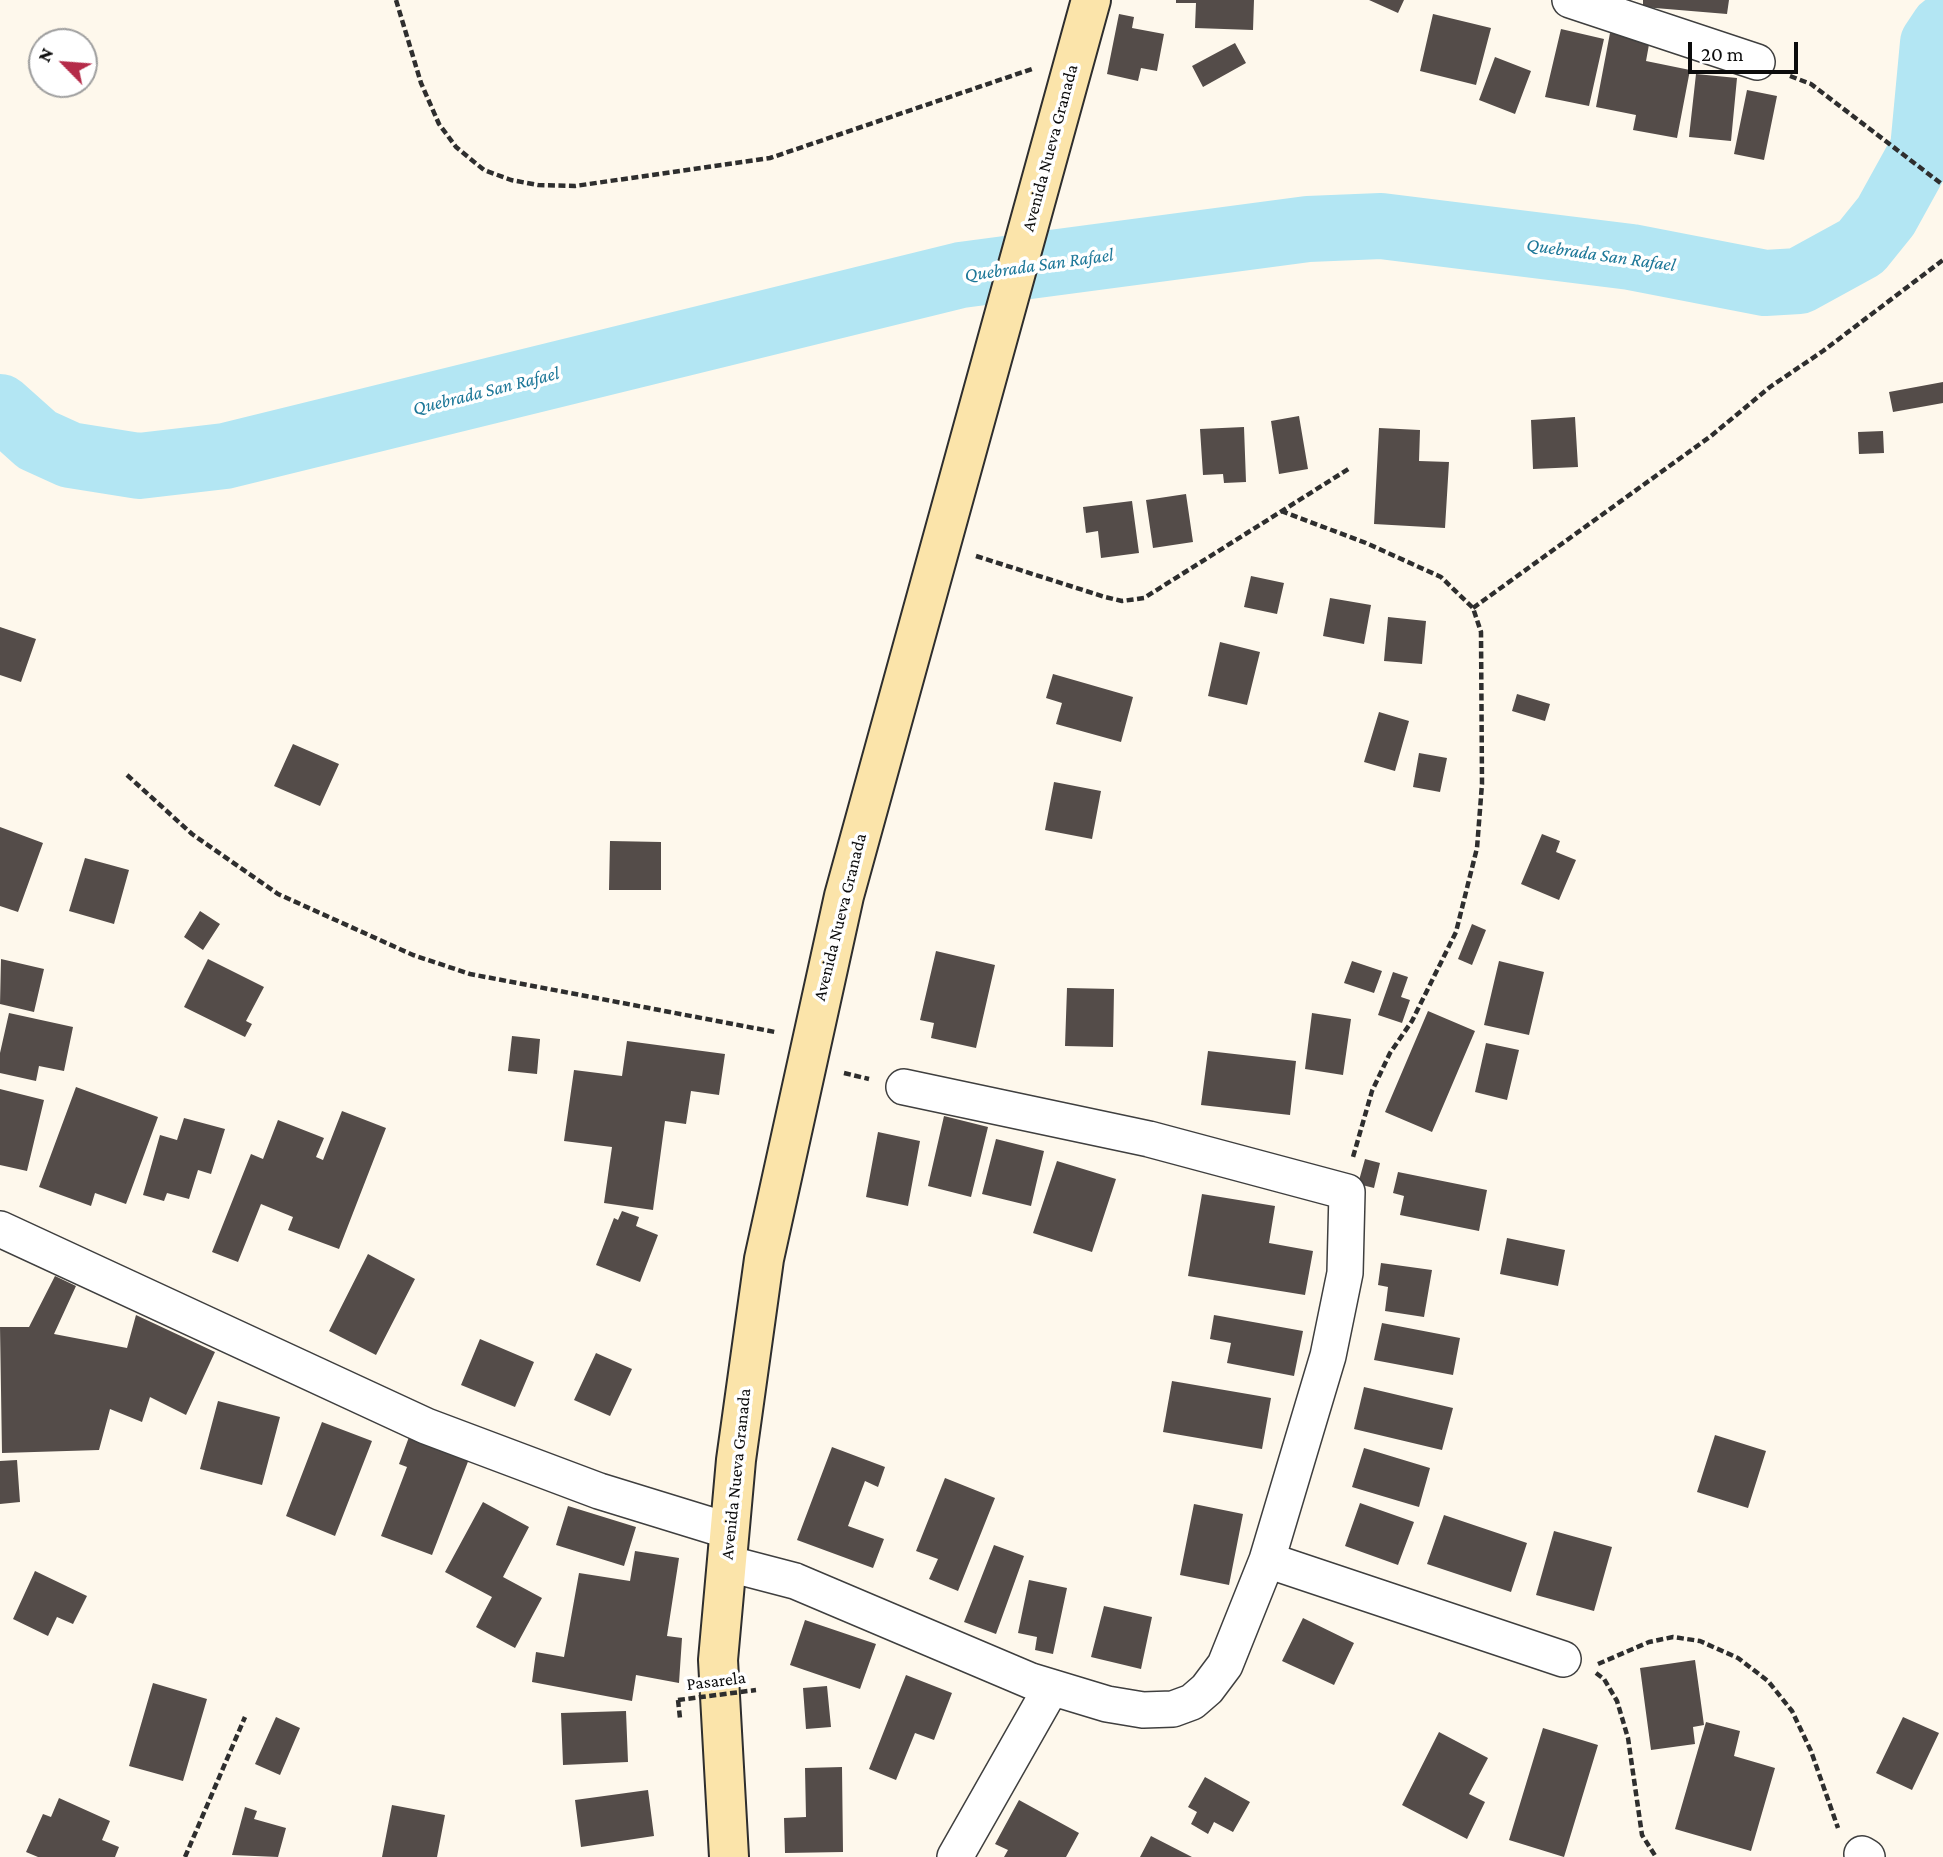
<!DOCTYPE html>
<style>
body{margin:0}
#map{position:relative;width:1943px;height:1857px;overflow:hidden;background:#fef8ec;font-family:"Crimson Pro",serif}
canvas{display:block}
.north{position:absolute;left:28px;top:28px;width:70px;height:70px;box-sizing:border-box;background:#fff;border:2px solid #9e9e9e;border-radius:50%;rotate:295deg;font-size:19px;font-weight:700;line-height:28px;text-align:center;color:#0c0c0c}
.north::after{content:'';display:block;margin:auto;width:24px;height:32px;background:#b52b49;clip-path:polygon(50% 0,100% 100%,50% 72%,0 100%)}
.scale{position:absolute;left:1688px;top:42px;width:110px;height:32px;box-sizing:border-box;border:4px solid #0c0c0c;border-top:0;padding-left:9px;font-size:21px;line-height:24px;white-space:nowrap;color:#0c0c0c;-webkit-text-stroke:5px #fff;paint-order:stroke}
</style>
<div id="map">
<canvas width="1943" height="1857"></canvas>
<div class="north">N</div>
<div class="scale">20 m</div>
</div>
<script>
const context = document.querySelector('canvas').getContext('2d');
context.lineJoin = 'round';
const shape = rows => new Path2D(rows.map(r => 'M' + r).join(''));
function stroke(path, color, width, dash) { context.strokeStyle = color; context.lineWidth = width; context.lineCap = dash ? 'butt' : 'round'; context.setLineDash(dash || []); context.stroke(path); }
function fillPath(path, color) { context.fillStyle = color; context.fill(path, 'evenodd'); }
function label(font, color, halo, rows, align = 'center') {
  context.font = font + ' "Crimson Pro",serif'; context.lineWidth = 7; context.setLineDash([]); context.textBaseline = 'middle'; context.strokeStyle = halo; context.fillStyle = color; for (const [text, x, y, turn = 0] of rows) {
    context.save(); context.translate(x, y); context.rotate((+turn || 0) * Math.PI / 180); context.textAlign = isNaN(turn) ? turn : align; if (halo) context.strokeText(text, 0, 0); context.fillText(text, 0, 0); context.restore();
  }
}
stroke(shape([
 [0,407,37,440,70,455,139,466,225,456,961,275,1308,229,1381,226,1631,257,1765,283,1799,281,1861,247,1886,216,1923,149,1933,43,1943,28]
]), '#b3e6f3', 66);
fillPath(shape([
 [1176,0,1254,0,1253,30,1195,28,1196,3,1176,3],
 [1369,0,1404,0,1398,13],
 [1643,0,1729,0,1727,14,1643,7],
 [1119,14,1134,17,1132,28,1164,34,1157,71,1141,68,1138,81,1107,74],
 [1433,14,1491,28,1476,85,1420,71],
 [1561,29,1604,39,1589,106,1545,97],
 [1610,33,1650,39,1646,61,1690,70,1677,138,1633,130,1636,115,1596,107],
 [1235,43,1246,63,1203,87,1192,66],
 [1495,57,1531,71,1515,114,1479,100],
 [1696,74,1737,78,1731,141,1689,137],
 [1747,90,1777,96,1764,160,1734,154],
 [1943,382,1943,403,1893,412,1889,392],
 [1299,416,1308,469,1279,474,1271,421],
 [1575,417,1578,467,1533,469,1531,420],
 [1244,427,1246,482,1224,483,1223,474,1203,475,1200,429],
 [1379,428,1420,430,1419,461,1449,462,1445,528,1374,524],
 [1883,431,1884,453,1859,454,1858,432],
 [1186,494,1193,542,1153,548,1146,500],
 [1132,501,1139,553,1101,558,1098,531,1086,533,1083,507],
 [1251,576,1284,583,1277,614,1244,607],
 [1330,598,1371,605,1364,644,1323,636],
 [1388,617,1426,621,1422,664,1384,661],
 [0,627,36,639,21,682,0,675],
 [1220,642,1260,652,1247,705,1208,696],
 [1053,674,1133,697,1121,742,1056,724,1062,703,1046,698],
 [1517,694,1550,704,1545,721,1512,711],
 [1379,712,1409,721,1395,771,1364,762],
 [293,744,339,764,320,806,274,786],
 [1419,753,1447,758,1440,792,1413,787],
 [1054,782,1101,791,1092,839,1045,830],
 [0,827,43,843,18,912,0,906],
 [1542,834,1560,841,1556,852,1576,860,1559,900,1521,884],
 [610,841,661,842,661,890,609,890],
 [85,858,129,870,114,924,69,911],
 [200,911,220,924,203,950,184,937],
 [1472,924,1486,930,1472,965,1458,959],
 [936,951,995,965,976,1048,931,1038,934,1023,920,1020],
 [1,959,44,969,34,1012,0,1004],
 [208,959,264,987,246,1021,252,1024,245,1037,184,1007],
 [1352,961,1382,971,1374,993,1344,983],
 [1499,961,1544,972,1529,1035,1484,1025],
 [1393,972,1408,977,1401,997,1410,1000,1402,1023,1378,1015],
 [1067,988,1114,989,1113,1047,1065,1046],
 [1428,1011,1475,1031,1432,1132,1385,1112],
 [9,1013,73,1027,64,1071,39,1066,36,1081,0,1073,0,1053],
 [1312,1013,1351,1019,1343,1075,1305,1069],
 [512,1036,540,1039,537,1074,508,1071],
 [627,1041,725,1054,719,1095,691,1091,686,1124,665,1121,653,1210,604,1203,612,1147,564,1141,574,1070,622,1076],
 [1486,1043,1519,1050,1507,1100,1475,1092],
 [1208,1051,1296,1061,1290,1115,1201,1105],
 [76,1087,158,1117,126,1204,95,1193,91,1206,39,1187],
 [0,1089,44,1100,27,1171,0,1165],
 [342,1111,386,1128,339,1249,288,1230,293,1217,261,1204,238,1262,212,1252,251,1154,263,1159,278,1120,324,1138,316,1157,323,1160],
 [944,1116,988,1127,971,1197,928,1186],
 [184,1118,225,1129,211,1174,198,1170,189,1199,167,1193,164,1201,143,1195,160,1135,177,1140],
 [878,1132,920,1141,908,1206,866,1197],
 [996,1139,1044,1151,1031,1206,982,1194],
 [1365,1159,1380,1163,1374,1188,1358,1184],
 [1057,1161,1116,1179,1092,1252,1033,1233],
 [1398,1172,1487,1190,1479,1231,1400,1215,1404,1196,1393,1193],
 [1202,1194,1275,1206,1269,1243,1313,1251,1305,1295,1188,1276],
 [622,1211,639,1217,636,1226,658,1235,640,1282,596,1265,614,1218,618,1220],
 [1507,1238,1565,1250,1558,1286,1500,1274],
 [368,1254,415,1279,376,1355,329,1331],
 [1381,1263,1432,1270,1424,1317,1385,1311,1388,1287,1378,1285],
 [55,1276,76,1286,54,1334,127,1348,136,1315,215,1352,186,1415,150,1397,142,1422,110,1409,99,1450,2,1453,0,1327,29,1327],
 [1214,1315,1303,1331,1294,1376,1227,1363,1231,1343,1210,1339],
 [1382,1323,1460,1338,1453,1375,1374,1360],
 [480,1339,534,1362,515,1407,461,1385],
 [596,1353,632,1369,610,1416,574,1400],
 [1172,1381,1271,1398,1262,1449,1163,1432],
 [1364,1387,1453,1408,1442,1450,1354,1429],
 [218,1401,280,1417,262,1485,200,1469],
 [322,1422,372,1441,335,1536,286,1516],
 [1715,1435,1766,1451,1748,1508,1697,1492],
 [409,1437,469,1459,432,1555,381,1536,407,1467,399,1464],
 [832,1447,885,1467,878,1487,865,1481,848,1526,884,1539,873,1568,797,1540],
 [1364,1448,1430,1468,1419,1507,1352,1487],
 [17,1460,20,1502,0,1504,0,1461],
 [945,1478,995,1498,958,1591,929,1579,938,1559,916,1551],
 [483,1502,529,1527,503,1577,542,1598,515,1648,476,1627,492,1597,445,1572],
 [1360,1503,1414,1522,1398,1565,1345,1546],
 [1194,1504,1243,1514,1229,1585,1180,1575],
 [568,1506,636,1527,624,1566,556,1545],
 [1444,1515,1527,1543,1511,1592,1427,1564],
 [1554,1531,1612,1547,1594,1611,1536,1595],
 [994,1545,1024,1556,996,1634,964,1622],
 [635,1551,679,1558,667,1636,682,1638,679,1683,636,1675,632,1701,532,1682,536,1652,564,1657,579,1573,630,1581],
 [35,1571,87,1596,73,1624,57,1617,48,1636,13,1619],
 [1029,1580,1067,1588,1053,1654,1035,1650,1037,1637,1018,1633],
 [1104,1606,1152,1617,1141,1669,1091,1657],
 [1303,1618,1354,1643,1334,1685,1282,1661],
 [805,1620,876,1644,860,1689,790,1665],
 [1695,1660,1704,1725,1693,1727,1695,1744,1651,1750,1640,1668],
 [906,1675,952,1693,934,1740,915,1733,896,1780,869,1769],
 [153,1683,207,1699,183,1781,129,1766],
 [827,1686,831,1727,806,1729,803,1688],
 [626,1711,628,1762,563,1765,561,1713],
 [276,1717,300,1728,280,1775,255,1764],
 [1903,1717,1939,1733,1912,1790,1876,1773],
 [1706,1722,1740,1731,1734,1756,1775,1768,1751,1851,1675,1829],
 [1543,1728,1598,1745,1564,1857,1509,1840],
 [1439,1732,1488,1758,1469,1794,1485,1802,1467,1839,1402,1805],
 [842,1767,843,1852,785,1853,784,1818,806,1817,805,1768],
 [1205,1777,1250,1802,1233,1832,1214,1822,1208,1834,1191,1824,1197,1812,1188,1807],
 [648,1790,654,1836,581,1847,575,1800],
 [59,1798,110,1821,102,1840,119,1847,115,1857,38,1857,26,1852,43,1814,51,1817],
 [1019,1800,1079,1833,1066,1857,1004,1857,1008,1850,995,1844],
 [392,1805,445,1815,437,1857,382,1857],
 [245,1807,257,1811,254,1819,286,1828,278,1857,232,1855],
 [1151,1836,1192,1857,1140,1857]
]), '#544c49');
const street = shape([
 [1570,0,1757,62],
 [0,1229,426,1426,599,1491,729,1531],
 [1267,1560,1563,1659],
 [726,1563,795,1581,1031,1681,1107,1704,1143,1710,1173,1709,1192,1702,1207,1689,1225,1665,1267,1560,1328,1356,1345,1273,1347,1192,1149,1139,904,1087],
 [1862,1854,1867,1857],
 [955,1857,1051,1688]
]);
const secondary = shape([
 [729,1857,718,1660,736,1460,764,1259,844,896,1091,0]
]);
stroke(street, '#3f3f3f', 38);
stroke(secondary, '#2e2e2e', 42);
stroke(shape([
 [396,0,421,83,439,124,456,147,484,170,511,180,538,185,575,186,770,158,1032,69],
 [1790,76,1811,84,1943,185],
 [1281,511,1366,543,1441,577,1473,608,1481,632,1482,784,1477,848,1456,932,1412,1021,1390,1053,1372,1091,1353,1157],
 [976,556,1105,597,1122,601,1144,598,1350,468],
 [1473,608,1711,436,1770,387,1823,351,1943,260],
 [127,775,192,834,278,894,413,955,470,974,775,1032],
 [844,1073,869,1079],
 [1598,1664,1649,1642,1673,1637,1700,1641,1738,1658,1768,1681,1792,1711,1811,1751,1838,1828],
 [1596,1673,1604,1679,1617,1701,1628,1738,1642,1835,1656,1857],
 [678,1700,680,1718],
 [185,1857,245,1717]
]), '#2e2e2e', 4.5, [7, 3.5]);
stroke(street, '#fff', 35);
stroke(secondary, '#fbe4aa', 38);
stroke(shape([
 [678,1700,756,1690]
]), '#2e2e2e', 4.5, [7, 3.5]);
label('18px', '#0c0c0c', '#fff', [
 ["Avenida Nueva Granada",1050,148,-75],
 ["Avenida Nueva Granada",840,917,-76],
 ["Avenida Nueva Granada",736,1474,-84],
 ["Pasarela",716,1681,-7]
]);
label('italic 19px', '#1c7798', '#fff', [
 ["Quebrada San Rafael",1601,255,8],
 ["Quebrada San Rafael",1039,265,-8],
 ["Quebrada San Rafael",486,391,-14]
]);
</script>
